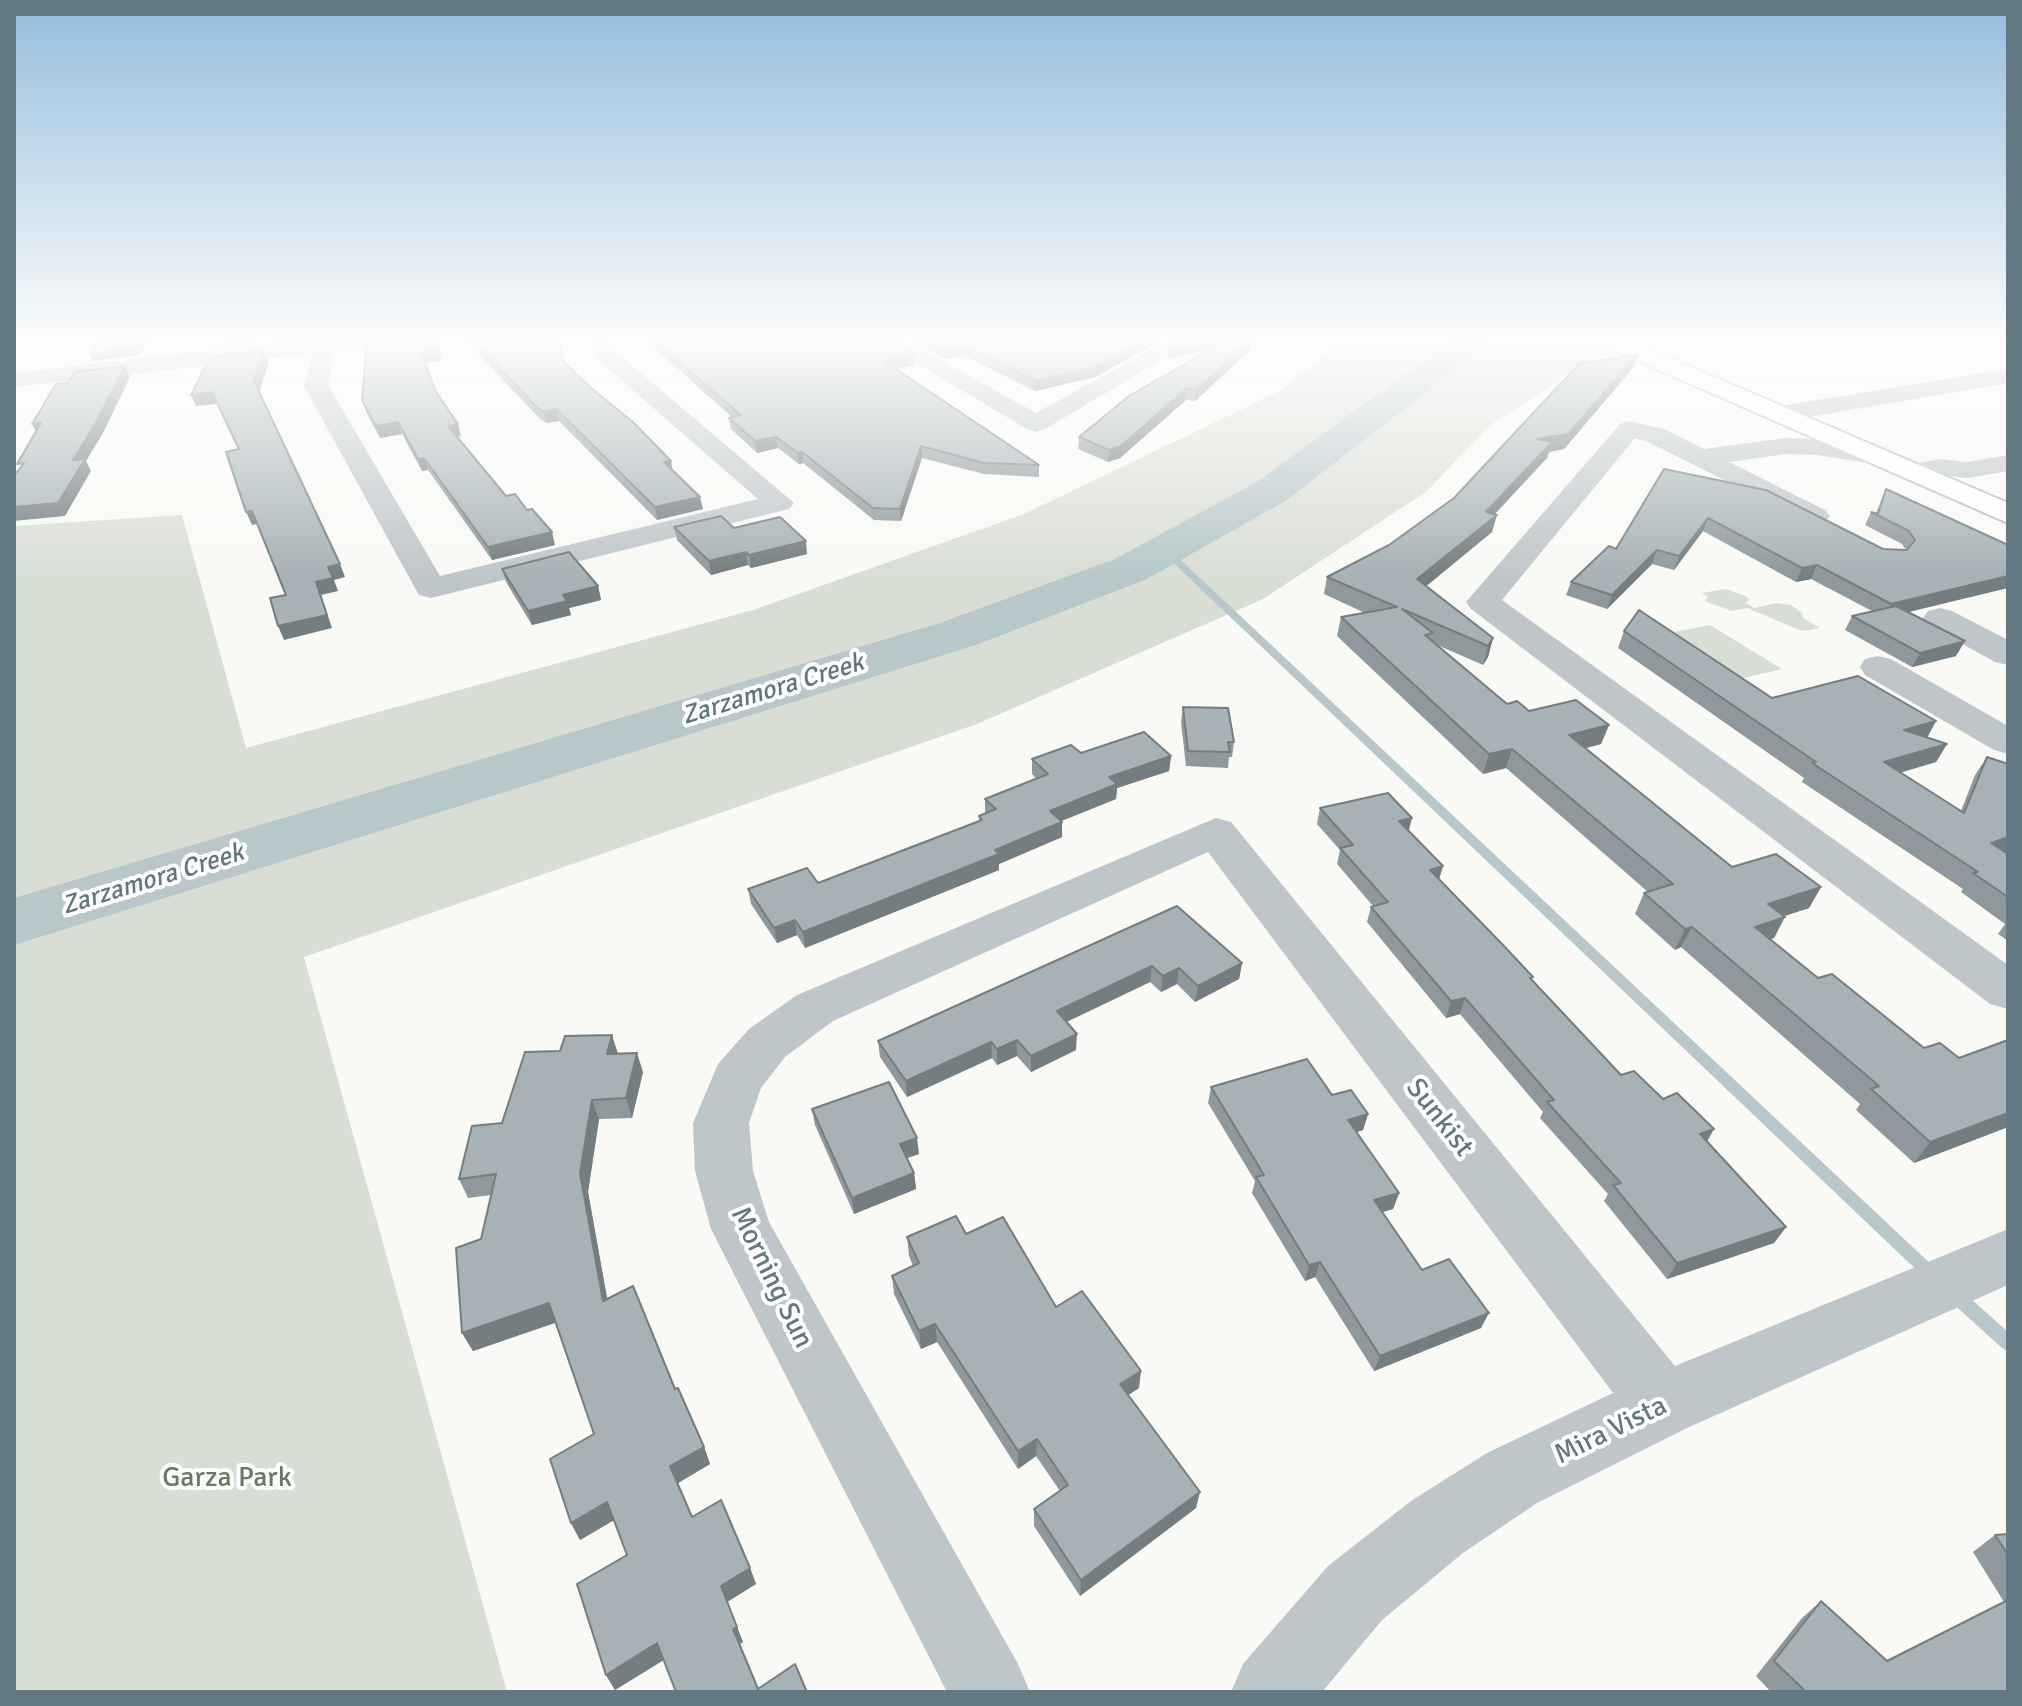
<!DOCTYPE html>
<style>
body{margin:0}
#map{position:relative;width:2022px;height:1706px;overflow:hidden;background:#f9f9f6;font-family:Signika,sans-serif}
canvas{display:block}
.frame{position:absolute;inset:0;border:16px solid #627983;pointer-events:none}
</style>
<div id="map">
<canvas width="2022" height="1706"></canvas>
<div class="frame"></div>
</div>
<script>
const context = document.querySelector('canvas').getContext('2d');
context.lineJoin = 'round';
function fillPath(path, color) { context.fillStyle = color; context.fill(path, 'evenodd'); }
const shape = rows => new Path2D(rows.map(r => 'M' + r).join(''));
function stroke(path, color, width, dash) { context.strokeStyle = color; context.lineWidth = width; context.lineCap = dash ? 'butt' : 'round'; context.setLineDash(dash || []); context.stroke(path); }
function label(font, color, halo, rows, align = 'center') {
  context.font = font + ' Signika,sans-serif'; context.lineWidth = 8; context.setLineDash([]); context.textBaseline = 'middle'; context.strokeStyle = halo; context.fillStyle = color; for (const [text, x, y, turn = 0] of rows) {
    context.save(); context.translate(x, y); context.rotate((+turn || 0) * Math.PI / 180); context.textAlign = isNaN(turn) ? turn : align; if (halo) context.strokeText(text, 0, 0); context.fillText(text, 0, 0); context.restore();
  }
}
fillPath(shape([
 [1344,338,1613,338,1579,367,1489,426,1427,491,1263,599,977,724,304,957,507,1692,14,1692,14,526,182,515,246,748,753,610,1024,514,1282,390],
 [1726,589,1745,596,1749,599,1746,603,1754,608,1776,603,1791,605,1802,613,1803,618,1820,628,1802,631,1747,608,1732,611,1705,601,1708,597,1702,593],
 [1710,625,1782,669,1740,679,1670,633]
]), '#d9ded5');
fillPath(shape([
 [1162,548,1168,548,1935,1268,1938,1273,1935,1278,1930,1280,1925,1278,1162,552,1162,548],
 [1955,1288,1961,1290,2008,1332,2008,1351,2002,1348,1949,1300,1947,1295,1949,1290,1955,1288]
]), '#b7c7ca');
fillPath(shape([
 [1455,338,1491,338,1486,345,1287,500,1147,579,976,645,14,945,14,898,940,623,1115,559,1257,482,1455,338]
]), '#b7c7ca');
const major = shape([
 [1594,338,1623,338,2008,503,2008,523,1597,343,1594,338]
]);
stroke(major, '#b3babe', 4);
fillPath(shape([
 [316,338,409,338,398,345,335,352,328,385,440,576,758,499,596,358,584,338,606,338,613,349,794,503,789,509,431,598,419,595,415,588,308,393,304,385,312,354,14,387,14,373,316,338],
 [874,338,901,338,1036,413,1172,338,1197,339,1045,429,1036,432,1027,429,874,338],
 [2008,369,2008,383,1780,422,1771,419,1767,414,1771,409,1780,406,2008,369],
 [1629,421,1664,429,1704,449,1786,438,1817,439,1875,448,1885,450,1889,456,1885,462,1875,464,1817,455,1786,454,1729,462,1825,510,1830,516,1825,522,1815,525,1646,441,1635,438,1502,600,2008,965,2008,1009,1990,1004,1471,609,1466,602,1620,424,1629,421],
 [2008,455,2008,471,1967,478,1941,475,1912,480,1902,478,1898,472,1902,466,1941,459,1967,462,2008,455],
 [1940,608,1952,611,2008,640,2008,665,1995,662,1928,625,1923,618,1928,611,1940,608],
 [1878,656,1891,659,2008,726,2008,754,1994,750,1865,675,1860,667,1865,659,1878,656],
 [1216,818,1231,822,1675,1366,2008,1229,2008,1285,1687,1428,1537,1503,1463,1553,1382,1620,1322,1692,1231,1692,1243,1664,1328,1566,1411,1501,1487,1453,1613,1393,1208,852,833,1021,785,1057,761,1088,749,1123,753,1171,769,1222,1018,1664,1030,1692,947,1692,711,1229,695,1171,693,1123,718,1064,749,1029,797,995,1216,818]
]), '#bfc6c9');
fillPath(major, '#fff');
fillPath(shape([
 [393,338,439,338,441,361,425,363,436,392,461,436,456,437,506,496,527,510,555,545,492,560,428,470,422,471,402,434,380,438,366,412,362,400],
 [463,338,559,338,564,362,673,471,703,509,657,520,559,421,547,423,541,420],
 [643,338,884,338,913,355,914,365,896,369,1039,465,1039,477,984,474,922,458,901,521,874,520,803,463,799,464,778,448,757,453,731,429,729,418,732,417],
 [907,338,1166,338,1095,377,1035,391,963,355,944,359],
 [1225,338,1225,341,1251,340,1249,351,1195,401,1186,400,1120,458,1108,462,1078,449,1079,437,1209,350,1168,359],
 [1632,369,1564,449,1549,452,1547,458,1495,514,1492,532,1426,586,1493,638,1488,657,1483,665,1435,644,1507,704,1529,711,1609,725,1601,744,1586,748,1732,867,1821,887,1809,908,1784,916,1774,938,1770,939,1818,978,1924,1048,1959,1058,2008,1040,2008,1127,1914,1163,1856,1110,1860,1104,1681,947,1675,950,1635,914,1644,893,1648,892,1506,768,1483,774,1337,636,1341,617,1365,613,1324,594,1327,577,1389,545],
 [1664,469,1883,549,1906,550,1902,544,1865,525,1871,512,1876,513,1886,489,2008,545,1909,612,1956,656,1912,667,1845,630,1852,616,1872,611,1811,579,1796,582,1703,531,1674,570,1652,564,1607,609,1566,595,1571,582,1616,549],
 [674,527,734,528,807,554,751,568,748,565,711,575,677,540],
 [502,569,598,586,601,600,569,608,571,615,532,625,506,582],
 [1624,631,1772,698,1927,737,1947,744,1936,762,1900,773,1961,811,1975,775,1987,757,2008,852,2006,853,2008,854,2008,941,1998,934,2005,924,1961,892,1963,889,1802,782,1804,778,1618,648],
 [1183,707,1234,742,1232,757,1229,757,1228,768,1186,766,1181,722],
 [1081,753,1171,756,1169,771,1117,788,1116,799,1061,821,1062,822,1062,837,999,864,999,870,805,948,797,935,777,943,751,904,748,889,818,883,979,821,979,816,985,814,985,799,1037,779,1032,774,1032,759],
 [1320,808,1409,831,1443,866,1439,879,1621,1075,1707,1141,1786,1227,1774,1243,1667,1279,1604,1201,1608,1194,1540,1118,1543,1112,1460,1014,1446,1018,1367,922,1371,907,1373,906,1337,864,1340,850,1317,824],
 [1177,906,1242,963,1239,979,1195,1002,1177,984,1161,992,1150,982,1066,1022,1076,1050,1031,1072,1017,1056,997,1065,992,1058,907,1097,880,1057,878,1041],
 [618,1053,643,1072,632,1118,599,1119,588,1192,607,1299,675,1389,704,1447,710,1464,678,1483,692,1517,750,1568,756,1584,727,1602,743,1642,740,1644,758,1689,807,1692,676,1692,664,1660,615,1690,606,1675,627,1555,614,1520,580,1540,571,1523,594,1434,555,1323,473,1351,462,1333,491,1195,468,1198,459,1179,502,1123],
 [1211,1087,1332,1095,1368,1114,1363,1130,1357,1132,1399,1193,1393,1209,1382,1212,1422,1270,1481,1328,1374,1371,1315,1277,1305,1281,1252,1193,1255,1181,1208,1103],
 [812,1109,919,1154,907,1158,914,1173,916,1189,854,1214,815,1125],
 [966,1234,1056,1307,1139,1388,1128,1395,1196,1508,1080,1596,1034,1526,1034,1509,1060,1491,1036,1456,1018,1469,937,1342,921,1349,894,1294,892,1276,913,1266,909,1256,907,1237],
 [2008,1534,2008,1692,1771,1692,1756,1676,1802,1618,1821,1601,1887,1661,2004,1602,1973,1552,1995,1535]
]), '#8f999d');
fillPath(shape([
 [143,338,149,338,140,355,93,361,90,354],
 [222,338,278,338,277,339,225,346],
 [436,338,439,338,441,361,424,363,421,352],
 [1149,338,1166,338,1095,377,1035,391,1036,381],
 [1207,338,1225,338,1224,346,1168,359,1169,349],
 [1251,340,1249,351,1195,401,1196,390],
 [963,345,963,355,944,359,944,349],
 [265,351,269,362,259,392,254,381],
 [913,355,914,365,884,371,884,361],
 [1637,355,1632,369,1564,449,1549,452,1547,458,1487,522,1497,515,1492,532,1413,597,1417,579,1486,512,1537,439],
 [125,366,130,377,103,433,86,461,91,471,65,516,14,521,14,507,73,460],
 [1187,388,1186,400,1120,458,1108,462,1109,450],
 [212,392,216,404,196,406,191,395],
 [556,409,559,421,547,423,544,412],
 [398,422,402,434,380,438,376,426],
 [41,423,38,436,32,424],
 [458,424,461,436,451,438,448,426],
 [776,437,778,448,757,453,755,441],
 [921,446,922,458,901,521,900,509],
 [802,452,803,463,799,464,798,453],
 [424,458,428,470,422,471,418,459],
 [671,461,673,473,664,462],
 [700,497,703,509,657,520,655,507],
 [252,511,257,524,252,525,246,512],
 [1708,518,1703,531,1674,570,1679,556],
 [552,532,555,545,492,560,488,547],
 [806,541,807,554,751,568,749,555],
 [1657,550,1652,564,1607,609,1612,595],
 [746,552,748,565,711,575,709,561],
 [340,564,345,577,334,580,338,591,321,595,332,628,284,640,278,626,328,567],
 [1817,565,1811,579,1796,582,1802,568],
 [2008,576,2008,588,1884,618,1891,604],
 [598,586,601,600,569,608,571,615,532,625,528,611,563,595],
 [1493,638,1488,657,1483,665,1488,646],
 [1965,641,1956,656,1912,667,1920,653],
 [1936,721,1926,740,1904,730],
 [1609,725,1601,744,1562,754,1569,735],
 [1947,744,1936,762,1873,780,1884,762],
 [1512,749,1506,768,1483,774,1489,754],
 [1171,756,1169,771,1117,788,1116,799,1049,826,1050,811,1109,777],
 [1412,818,1408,834,1399,821],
 [1062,822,1062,837,999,864,999,870,805,948,803,932],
 [2008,837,2008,852,1978,862,1991,843],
 [1443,866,1438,882,1430,870],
 [1821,887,1809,908,1757,925,1768,904],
 [1785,917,1774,938,1744,947,1755,927],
 [795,920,797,935,777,943,774,928],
 [1692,927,1681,947,1675,950,1685,929],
 [1242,963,1239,979,1195,1002,1198,986],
 [1152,966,1150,982,1056,1027,1057,1011],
 [1179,968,1177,984,1161,992,1163,976],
 [1465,998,1460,1014,1446,1018,1451,1001],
 [1077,1034,1076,1050,1031,1072,1031,1056],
 [612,1035,618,1054,607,1054],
 [1017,1040,1017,1056,997,1065,997,1049],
 [991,1042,992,1058,907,1097,906,1081],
 [637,1053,643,1072,632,1118,626,1098],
 [592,1100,599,1119,588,1192,611,1320,603,1301,580,1173],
 [2008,1113,2008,1127,1914,1163,1930,1142],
 [1368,1114,1363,1130,1344,1136,1348,1120],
 [1714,1129,1705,1145,1700,1134],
 [917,1138,919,1154,901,1160,900,1144],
 [914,1173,916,1189,854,1214,852,1198],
 [1399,1193,1393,1209,1369,1216,1374,1200],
 [1786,1227,1774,1243,1667,1279,1677,1263],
 [1320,1262,1315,1277,1305,1281,1309,1265],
 [549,1303,557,1322,473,1351,462,1333],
 [1489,1313,1481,1328,1374,1371,1380,1356],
 [935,1324,937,1342,921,1349,919,1331],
 [1141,1371,1139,1388,1118,1402,1120,1384],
 [1037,1439,1036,1456,1018,1469,1018,1451],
 [704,1447,710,1464,678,1483,670,1466],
 [1200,1492,1196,1508,1080,1596,1081,1580],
 [607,1502,616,1519,580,1540,571,1523],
 [750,1568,756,1584,727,1602,743,1642,740,1644,733,1629,721,1586],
 [657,1643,665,1659,615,1690,606,1675]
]), '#747d7f');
const building = shape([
 [100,338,143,338,137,348,90,354,100,338],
 [393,338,436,338,438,350,421,352,436,392,458,424,448,426,506,496,515,494,527,510,532,509,552,532,488,547,424,458,418,459,398,422,376,426,362,400,367,341,393,338],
 [470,338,559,338,563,361,590,387,634,423,671,461,664,462,700,497,655,507,556,409,544,412,538,408,470,338],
 [651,338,884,338,913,355,884,361,1039,465,984,463,921,446,900,509,873,508,802,452,798,453,776,437,755,441,729,418,741,415,651,338],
 [924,338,1149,338,1096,367,1036,381,963,345,944,349,924,338],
 [1188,338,1218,338,1169,349,1188,338],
 [1230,338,1249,338,1251,340,1196,390,1187,388,1121,446,1109,450,1079,437,1129,396,1230,338],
 [265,351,254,381,340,564,328,567,333,578,316,582,327,615,278,626,270,598,286,595,252,511,246,512,226,452,239,449,212,392,191,395,210,357,265,351],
 [1637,355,1568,434,1537,439,1552,442,1486,512,1497,515,1417,579,1493,638,1488,646,1402,609,1433,633,1425,635,1507,704,1517,701,1529,711,1576,700,1609,725,1569,735,1732,867,1776,854,1821,887,1768,904,1785,917,1755,927,1818,978,1832,974,1924,1048,1940,1043,1959,1058,2008,1040,2008,1113,1930,1142,1871,1089,1879,1086,1692,927,1685,929,1644,893,1673,884,1512,749,1489,754,1341,617,1397,607,1327,577,1389,545,1454,498,1580,363,1637,355],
 [125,366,97,421,73,460,85,459,58,503,14,507,14,476,24,463,17,464,41,423,32,424,56,384,68,383,75,372,125,366],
 [1664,469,1766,490,1883,549,1907,550,1915,540,1909,531,1871,512,1878,514,1886,489,2008,545,2008,576,1891,604,1817,565,1802,568,1708,518,1679,556,1657,550,1612,595,1571,582,1609,546,1616,549,1664,469],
 [721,516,734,528,780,517,806,541,749,555,746,552,709,561,674,527,721,516],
 [569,552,598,586,563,595,567,601,528,611,502,569,569,552],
 [1896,606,1965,641,1920,653,1852,616,1896,606],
 [1639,610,1772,698,1858,676,1936,721,1904,730,1947,744,1884,762,1964,813,1987,757,2008,764,2008,837,1991,843,2008,854,2008,897,1973,873,1978,872,1812,763,1816,762,1624,631,1639,610],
 [1183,707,1228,708,1234,742,1228,742,1230,752,1188,751,1183,707],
 [1144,732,1171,756,1109,777,1117,784,1050,811,1062,822,995,850,999,854,803,932,795,920,774,928,748,889,807,868,818,883,982,820,979,816,996,809,985,799,1048,774,1032,759,1071,745,1081,753,1144,732],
 [1388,793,1412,818,1399,821,1443,866,1430,870,1503,945,1533,977,1530,978,1621,1075,1634,1071,1663,1099,1677,1093,1714,1129,1700,1134,1786,1227,1677,1263,1613,1185,1621,1183,1547,1102,1554,1100,1465,998,1451,1001,1371,907,1388,902,1340,848,1353,845,1320,808,1388,793],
 [1177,906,1242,963,1198,986,1179,968,1163,976,1152,966,1057,1011,1077,1034,1031,1056,1017,1040,997,1049,991,1042,906,1081,878,1041,1177,906],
 [612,1035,607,1054,637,1053,626,1098,592,1100,580,1173,603,1301,633,1286,675,1389,678,1388,704,1447,670,1466,692,1517,721,1500,750,1568,721,1586,737,1627,733,1629,758,1689,795,1664,807,1692,676,1692,657,1643,606,1675,577,1584,627,1555,607,1502,571,1523,550,1459,594,1434,549,1303,462,1333,456,1248,481,1239,496,1174,459,1179,472,1126,502,1123,525,1052,560,1051,565,1036,612,1035],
 [1307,1059,1332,1095,1351,1090,1368,1114,1348,1120,1399,1193,1374,1200,1422,1270,1449,1259,1489,1313,1380,1356,1320,1262,1309,1265,1256,1177,1264,1175,1211,1087,1307,1059],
 [889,1082,917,1138,900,1144,914,1173,852,1198,812,1109,889,1082],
 [956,1216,966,1234,1003,1217,1056,1307,1082,1291,1141,1371,1120,1384,1200,1492,1081,1580,1034,1509,1068,1485,1037,1439,1018,1451,935,1324,919,1331,892,1276,919,1263,907,1237,956,1216],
 [2008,1534,2008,1555,1995,1535,2008,1534],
 [2008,1600,2008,1692,1803,1692,1804,1690,1774,1661,1821,1601,1887,1661,2008,1600]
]);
fillPath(building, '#a6b2b6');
stroke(building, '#747d7f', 2);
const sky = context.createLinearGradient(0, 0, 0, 577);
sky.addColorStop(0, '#94bcdc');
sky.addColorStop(0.59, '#fcfcfb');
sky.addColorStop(1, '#fcfcfb00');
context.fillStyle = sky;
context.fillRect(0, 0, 2022, 577);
label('italic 26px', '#5e787d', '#fff', [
 ["Zarzamora Creek",773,690,-17],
 ["Zarzamora Creek",153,880,-17]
]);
label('28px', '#627983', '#fff', [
 ["Sunkist",1439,1118,52],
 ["Morning Sun",771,1278,64],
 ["Mira Vista",1611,1431,-26]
]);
label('28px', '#697a62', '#fff', [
 ["Garza Park",227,1479]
]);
</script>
